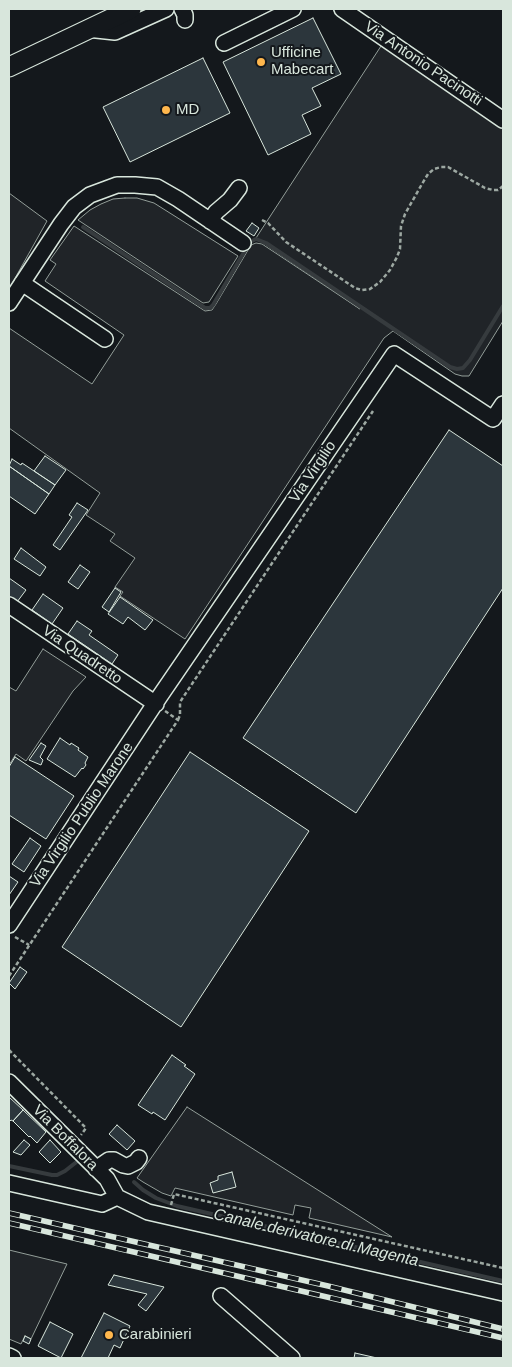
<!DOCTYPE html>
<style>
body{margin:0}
#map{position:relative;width:512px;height:1367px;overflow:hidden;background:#14181c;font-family:Arial,sans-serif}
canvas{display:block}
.frame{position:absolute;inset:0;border:10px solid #d8e6dc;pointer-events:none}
</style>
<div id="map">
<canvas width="512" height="1367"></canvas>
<div class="frame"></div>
</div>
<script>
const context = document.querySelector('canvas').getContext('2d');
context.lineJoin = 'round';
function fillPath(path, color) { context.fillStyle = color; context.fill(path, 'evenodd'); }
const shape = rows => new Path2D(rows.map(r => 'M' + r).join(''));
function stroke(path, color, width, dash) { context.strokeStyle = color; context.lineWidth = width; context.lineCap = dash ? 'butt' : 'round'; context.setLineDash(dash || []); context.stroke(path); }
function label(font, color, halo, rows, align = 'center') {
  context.font = font + ' Arial,sans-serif'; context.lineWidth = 4; context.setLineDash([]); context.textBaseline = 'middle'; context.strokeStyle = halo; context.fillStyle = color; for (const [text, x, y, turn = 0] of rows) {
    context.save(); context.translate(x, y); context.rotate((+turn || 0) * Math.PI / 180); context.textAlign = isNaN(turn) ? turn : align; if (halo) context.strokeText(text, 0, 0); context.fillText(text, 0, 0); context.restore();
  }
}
const green = shape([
 [383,43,503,123,503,321,469,376,462,376,455,374,393,331,384,338,185,639,120,596,123,592,115,587,135,558,110,541,115,534,86,515,100,493,9,428,9,328,92,384,124,335,45,281,56,264,50,260,74,226,205,311,212,310,216,304,251,245,256,243,262,244,360,309,256,238,383,43],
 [9,193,47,221,9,289,9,193],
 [125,198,137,198,154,203,238,256,209,302,203,303,78,220,90,210,101,204,113,199,125,198],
 [43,649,86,677,73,691,26,761,16,754,9,765,9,687,16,691,43,649],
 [187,1107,392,1237,309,1218,311,1208,295,1205,293,1215,175,1188,171,1196,162,1193,143,1182,137,1178,187,1107],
 [9,1250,67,1264,31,1339,25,1336,21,1344,9,1339,9,1250]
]);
fillPath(green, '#202428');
stroke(green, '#939e99', 1);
stroke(shape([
 [83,227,205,308,210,308,213,305,250,242,256,239,266,243,450,367,457,369,463,368,470,360,503,306],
 [9,1166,52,1175,57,1175,65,1171,79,1160],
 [134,1182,143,1190,156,1198,177,1206,503,1281]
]), '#363b3e', 4);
const building = shape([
 [313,18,341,74,312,88,321,106,302,115,311,134,268,155,223,62,313,18],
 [203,58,230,113,130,162,103,107,203,58],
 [252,223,259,228,254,236,246,231,252,223],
 [449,430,503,466,503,588,356,813,243,738,449,430],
 [45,456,66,470,55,485,34,471,45,456],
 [12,459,21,465,22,463,55,485,49,494,9,466,12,459],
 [9,466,49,494,35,514,9,496,9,466],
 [77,503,88,510,60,550,53,545,72,517,69,515,77,503],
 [21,548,46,567,40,576,14,559,21,548],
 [80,565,90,572,78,589,68,582,80,565],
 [9,578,26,590,17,602,9,596,9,578],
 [115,588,121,592,109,612,102,607,115,588],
 [43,594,63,608,52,624,32,610,43,594],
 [120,597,153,620,145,630,128,617,123,624,108,614,120,597],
 [77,621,92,631,89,635,118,655,112,664,68,634,77,621],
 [60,738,70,745,71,743,79,748,78,750,88,757,85,763,86,765,83,769,82,768,75,777,47,759,60,738],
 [41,743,46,746,40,757,43,760,41,765,29,760,41,743],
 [190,752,309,831,181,1027,62,947,190,752],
 [15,757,74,796,46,839,9,815,9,767,15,757],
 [30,838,41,846,24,872,12,864,30,838],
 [9,876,18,882,9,895,9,876],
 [20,967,27,972,15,989,9,983,20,967],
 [172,1055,186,1065,184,1066,195,1074,165,1120,153,1112,152,1114,138,1105,172,1055],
 [9,1097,23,1110,13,1121,11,1120,9,1122,9,1097],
 [23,1110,46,1132,37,1143,30,1136,29,1137,13,1121,23,1110],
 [117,1125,135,1141,127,1150,109,1134,117,1125],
 [24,1140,30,1145,21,1155,13,1152,24,1140],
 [50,1140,61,1152,50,1163,39,1152,50,1140],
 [232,1172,236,1187,213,1193,210,1183,218,1180,218,1176,232,1172],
 [114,1275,164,1287,146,1311,138,1305,147,1294,108,1285,114,1275],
 [104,1313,130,1326,120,1348,114,1345,108,1358,81,1358,104,1313],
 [50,1322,73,1334,61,1358,38,1346,50,1322],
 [25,1336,31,1339,29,1344,23,1341,25,1336],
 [355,1353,377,1358,354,1358,355,1353]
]);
fillPath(building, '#2c363c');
stroke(building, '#d8e6dc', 1);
const minor = shape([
 [182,9,185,15,185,20],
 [342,9,503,120],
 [87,29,115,32,166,9],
 [224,43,293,9],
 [210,221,216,212,230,200,239,188],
 [22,283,105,339],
 [9,303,61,224,74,207,90,195,117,185,135,185,157,187,178,199,243,243],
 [9,605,156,704],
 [9,925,160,696,394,354,493,419,503,404],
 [9,1082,107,1179,117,1197],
 [96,1169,109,1160,114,1160,123,1165,128,1166,136,1162,139,1158],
 [9,1183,102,1204,117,1197],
 [117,1197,148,1212,503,1293],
 [221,1296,292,1358],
 [9,1356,13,1358]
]);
const major = shape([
 [9,67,131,9]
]);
stroke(minor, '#d8e6dc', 18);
stroke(major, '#d8e6dc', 21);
stroke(shape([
 [262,220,268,223,286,242,355,288,362,290,370,289,380,282,390,270,397,257,400,249,401,226,405,214,422,184,428,174,434,169,441,167,448,167,485,188,493,190,498,190,503,186],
 [178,720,180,715,180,702,373,411],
 [15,937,29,945],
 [9,976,178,720,165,711],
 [9,1050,86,1128,81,1135],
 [171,1205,174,1194,503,1268]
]), '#9da8a2', 2.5, [4, 2.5]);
stroke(minor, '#14181c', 15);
stroke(major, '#14181c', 19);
const rail = shape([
 [9,1213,328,1286,503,1329],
 [9,1223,503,1338]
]);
stroke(rail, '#d8e6dc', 5.5);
stroke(rail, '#14181c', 4, [11]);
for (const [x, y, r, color] of [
 [261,62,5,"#ffb74d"],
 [166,110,5,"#ffb74d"],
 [109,1335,5,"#ffb74d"]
]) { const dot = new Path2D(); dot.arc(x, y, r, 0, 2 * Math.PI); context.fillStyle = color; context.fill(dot); stroke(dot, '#14181c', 2); }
label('15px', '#d8e6dc', '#14181c', [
 ["Ufficine",271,53],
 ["Mabecart",271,70],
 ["MD",176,110],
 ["Carabinieri",119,1335]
], 'left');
label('15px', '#d8e6dc', '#14181c', [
 ["Via Antonio Pacinotti",423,64,34],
 ["Via Virgilio",313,472,-56],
 ["Via Quadretto",82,655,34],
 ["Via Virgilio Publio Marone",82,815,-56],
 ["Via Boffalora",65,1138,45]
]);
label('italic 16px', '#d8e6dc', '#14181c', [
 ["Canale derivatore di Magenta",316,1238,13]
]);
</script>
